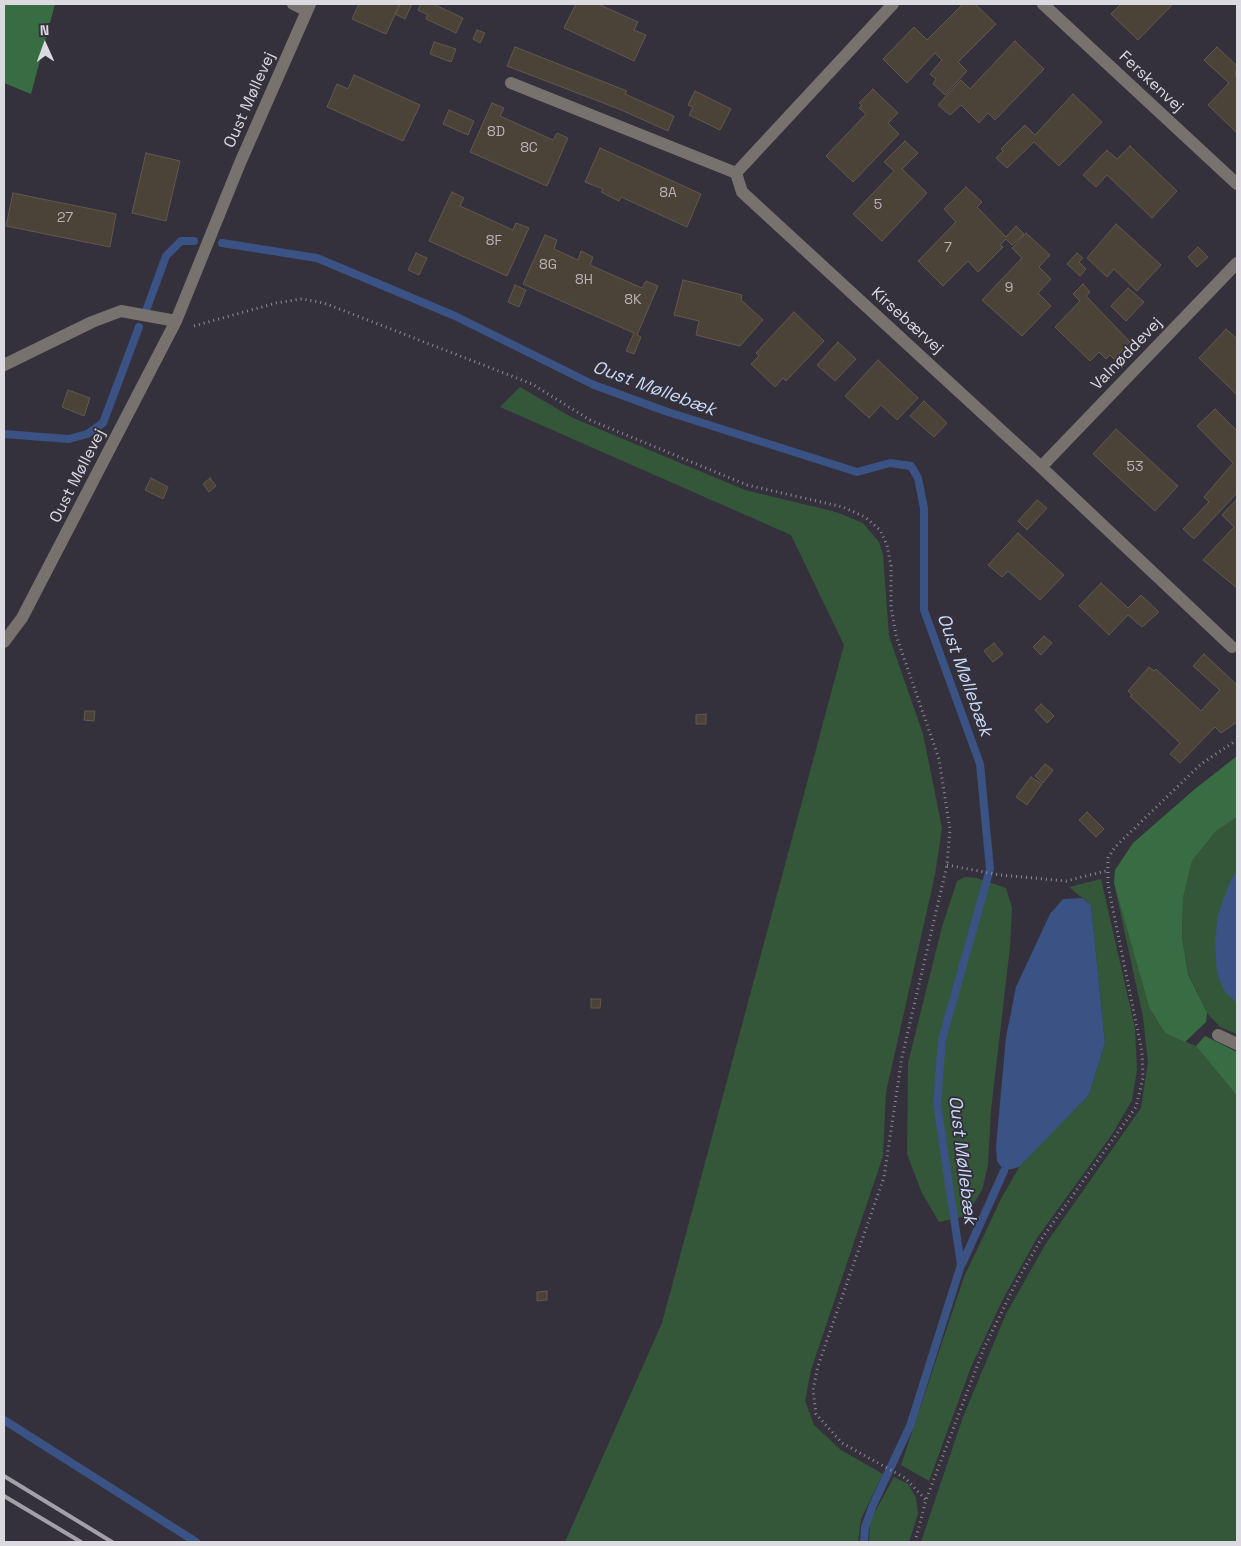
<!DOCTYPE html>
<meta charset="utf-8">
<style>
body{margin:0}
#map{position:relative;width:1241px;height:1546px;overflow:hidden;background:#35313c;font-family:"Space Grotesk",sans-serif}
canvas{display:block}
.frame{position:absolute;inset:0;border:5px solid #dcdae1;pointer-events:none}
.north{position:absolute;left:20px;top:20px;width:50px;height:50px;-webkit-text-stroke:4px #35313c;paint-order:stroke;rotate:358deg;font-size:14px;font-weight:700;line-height:20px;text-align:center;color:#dcdae1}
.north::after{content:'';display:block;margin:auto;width:18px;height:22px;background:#dcdae1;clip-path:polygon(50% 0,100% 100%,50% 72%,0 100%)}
</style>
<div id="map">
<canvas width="1241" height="1546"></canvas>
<div class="frame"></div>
<div class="north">N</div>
</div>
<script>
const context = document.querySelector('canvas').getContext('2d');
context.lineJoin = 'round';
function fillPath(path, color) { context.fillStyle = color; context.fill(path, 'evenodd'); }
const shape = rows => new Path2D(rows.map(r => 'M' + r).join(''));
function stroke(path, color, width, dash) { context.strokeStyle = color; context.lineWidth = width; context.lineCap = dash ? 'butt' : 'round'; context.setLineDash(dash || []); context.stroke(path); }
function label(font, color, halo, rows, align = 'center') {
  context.font = font + ' "Space Grotesk",sans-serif'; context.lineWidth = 4; context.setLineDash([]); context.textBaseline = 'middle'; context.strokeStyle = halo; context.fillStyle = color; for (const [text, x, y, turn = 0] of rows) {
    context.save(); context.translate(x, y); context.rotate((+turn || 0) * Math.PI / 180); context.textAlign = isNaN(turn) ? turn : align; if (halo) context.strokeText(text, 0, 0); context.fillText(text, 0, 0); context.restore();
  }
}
fillPath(shape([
 [520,387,573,418,745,490,836,512,863,523,879,542,883,555,889,636,923,734,942,828,935,875,886,1092,883,1156,811,1370,805,1401,814,1425,841,1450,883,1474,861,1519,858,1542,565,1542,662,1323,844,645,791,535,500,407],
 [1237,817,1237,1034,1220,1027,1207,1013,1188,973,1182,937,1183,898,1192,861,1215,832],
 [965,877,977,878,1006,888,1012,908,1010,947,991,1110,988,1165,982,1190,966,1216,939,1222,922,1193,907,1154,908,1063,942,927,957,881],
 [1101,879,1135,1028,1137,1070,1132,1100,1113,1133,1037,1238,1003,1299,971,1367,929,1481,901,1465,964,1277,1002,1197,1021,1164,1089,1095,1105,1043,1091,905,1069,887],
 [1114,883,1149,1007,1165,1033,1196,1046,1237,1096,1237,1542,921,1542,963,1417,1006,1314,1045,1245,1141,1108,1148,1062,1143,1017],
 [894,1477,908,1484,916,1498,918,1514,909,1542,869,1542,870,1521]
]), '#34573a');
fillPath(shape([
 [4,4,55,4,31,94,4,83],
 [1237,756,1237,817,1215,832,1192,861,1183,898,1182,937,1188,974,1207,1013,1206,1022,1185,1042,1165,1033,1149,1007,1114,883,1115,870,1133,843,1195,789],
 [1205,1036,1237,1052,1237,1096,1196,1046]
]), '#386d43');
fillPath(shape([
 [1237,870,1237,1003,1225,992,1217,973,1215,941,1218,915,1229,884],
 [1082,898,1091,905,1105,1043,1089,1095,1019,1167,1004,1171,997,1161,996,1147,1006,1037,1016,987,1050,914,1063,899]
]), '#3a5284');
stroke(shape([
 [222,243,317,258,455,316,594,385,665,411,857,472,890,463,911,466,918,478,924,508,924,610,980,764,990,869,942,1040,937,1104,961,1265,910,1426,873,1505,865,1527,864,1542],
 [147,308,166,256,181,241,194,241],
 [4,434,69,439,87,434,103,423,139,327],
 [962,1264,1004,1171],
 [4,1420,196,1542]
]), '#3a5284', 8);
const building = shape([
 [359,4,400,4,386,34,352,19,359,4],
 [400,4,412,4,405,19,395,14,400,4],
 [421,4,433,4,463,18,456,33,426,19,428,15,418,10,421,4],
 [576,4,598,4,638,22,634,30,646,35,634,61,564,28,576,4],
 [963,4,975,4,996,24,958,62,967,71,945,95,933,84,936,79,930,74,942,60,935,53,907,83,883,59,914,27,927,40,963,4],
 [1121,4,1173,4,1138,40,1111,14,1121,4],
 [477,30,485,33,480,43,473,39,477,30],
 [1015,41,1044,69,995,120,988,113,979,123,961,105,950,115,938,105,961,80,970,89,1015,41],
 [434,42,456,49,451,62,430,54,434,42],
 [515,47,627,91,625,94,674,116,668,131,619,109,507,66,515,47],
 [1217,47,1237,66,1235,76,1237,78,1237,133,1208,105,1229,83,1204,60,1217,47],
 [354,75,420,105,403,141,327,107,337,84,348,89,354,75],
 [873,89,898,113,888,123,899,134,853,182,826,156,866,114,859,108,862,105,859,103,873,89],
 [695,91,731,109,720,130,689,115,693,107,688,105,695,91],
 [1073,94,1102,122,1059,166,1034,142,1007,168,996,158,1003,151,1001,149,1025,125,1035,135,1073,94],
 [492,103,504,108,500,116,553,140,557,133,568,138,547,186,470,152,492,103],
 [449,110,474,121,468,135,443,124,449,110],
 [905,141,918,153,902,169,927,193,882,241,853,214,894,171,884,162,905,141],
 [1130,146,1177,191,1152,218,1107,175,1096,187,1083,175,1107,150,1117,159,1130,146],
 [600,148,701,194,687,227,621,197,619,201,601,192,603,189,585,182,600,148],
 [146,153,180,161,166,221,132,213,146,153],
 [966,187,982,202,977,207,1006,237,1016,226,1024,234,1012,245,1006,239,1000,245,1003,247,978,272,968,261,943,286,918,261,956,222,944,209,966,187],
 [452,192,464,198,460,206,513,230,516,223,529,228,507,276,429,241,452,192],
 [13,193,116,214,110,247,6,226,13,193],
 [1116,224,1161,265,1137,291,1114,269,1107,277,1087,258,1116,224],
 [1026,233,1050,255,1039,267,1051,279,1038,293,1051,306,1022,336,982,300,1022,258,1012,248,1026,233],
 [545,235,557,240,554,249,578,260,581,251,593,257,590,265,642,288,646,281,658,286,637,335,641,337,634,354,626,351,634,333,523,284,545,235],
 [1198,247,1208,257,1197,267,1188,257,1198,247],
 [416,253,427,258,419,275,408,270,416,253],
 [1077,253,1083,258,1079,262,1086,269,1080,276,1067,264,1077,253],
 [683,280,742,295,741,300,763,320,740,346,696,335,699,321,674,315,683,280],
 [1083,284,1090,292,1086,296,1130,342,1114,359,1110,355,1106,359,1099,352,1090,361,1055,327,1080,301,1073,294,1083,284],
 [515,285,526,290,519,307,508,302,515,285],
 [1128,288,1144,302,1126,321,1111,306,1128,288],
 [794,312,824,341,786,381,783,378,775,387,751,364,759,356,756,353,794,312],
 [1226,329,1237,339,1237,395,1199,358,1226,329],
 [838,342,856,359,835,381,817,365,838,342],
 [878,360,918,398,897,420,881,405,869,418,845,396,878,360],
 [68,390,90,398,84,416,62,407,68,390],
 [924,401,947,423,934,437,910,416,924,401],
 [1215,409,1237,431,1237,493,1194,539,1183,529,1209,502,1204,497,1233,463,1197,426,1215,409],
 [1116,429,1178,486,1155,511,1093,454,1116,429],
 [151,478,168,487,163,499,145,490,151,478],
 [210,478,216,486,209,492,203,484,210,478],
 [1237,499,1237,588,1203,560,1234,527,1222,515,1237,499],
 [1037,500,1047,508,1027,530,1018,521,1037,500],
 [1018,533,1064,575,1040,600,1008,571,1002,577,988,565,1018,533],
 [1101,583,1128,608,1141,595,1159,612,1142,627,1128,615,1109,635,1079,606,1101,583],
 [1044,636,1052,643,1041,655,1033,647,1044,636],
 [994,643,1003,654,993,662,984,651,994,643],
 [1204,654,1237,685,1237,722,1221,733,1215,727,1180,763,1170,754,1180,743,1130,696,1132,695,1128,691,1149,667,1154,671,1156,669,1201,711,1220,690,1193,666,1204,654],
 [1041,704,1054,716,1047,723,1035,710,1041,704],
 [85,711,95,711,94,721,84,720,85,711],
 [706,714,706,724,696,724,696,715,706,714],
 [1045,764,1053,770,1043,783,1035,776,1045,764],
 [1031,777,1042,784,1027,805,1016,797,1031,777],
 [1087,812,1104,829,1096,837,1079,820,1087,812],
 [591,999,601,999,600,1008,591,1008,591,999],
 [547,1291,547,1300,537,1301,537,1292,547,1291]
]);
fillPath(building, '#4c4338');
stroke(building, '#62584d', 1);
stroke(shape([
 [194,326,276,303,302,299,324,303,532,384,590,420,747,485,843,507,865,517,880,530,887,545,891,566,891,607,896,635,939,759,950,829,947,865,902,1057,884,1177,818,1366,813,1390,816,1414,842,1443,905,1478,926,1500],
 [947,865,1000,875,1066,881,1106,871],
 [915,1542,926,1500,984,1348,1016,1283,1040,1241,1136,1107,1143,1078,1142,1052,1108,885,1108,858,1115,847,1201,764,1237,740]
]), '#8d8a93', 3, [1, 4]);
stroke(shape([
 [293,4,307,11],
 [893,4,736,173,742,192,1041,467,1232,647],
 [1043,4,1237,184],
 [511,83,736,173],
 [4,365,92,322,121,311,176,321],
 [1041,467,1237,263],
 [4,642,22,618,176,321,240,163,310,4],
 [1218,1035,1237,1044]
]), '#78726e', 12);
stroke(shape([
 [4,1476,112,1542],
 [4,1496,81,1542]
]), '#a3a0a9', 4);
label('14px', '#b8b4b7', null, [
 ["8D",496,132],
 ["8C",529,148],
 ["8A",668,193],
 ["5",878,205],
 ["27",65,218],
 ["8F",494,241],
 ["7",948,248],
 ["8G",548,265],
 ["8H",584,280],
 ["9",1009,288],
 ["8K",633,300],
 ["53",1135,467]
]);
label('16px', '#dcdae1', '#35313c', [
 ["Ferskenvej",1151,82,43],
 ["Oust Møllevej",250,100,-66],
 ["Kirsebærvej",907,321,42],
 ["Valnøddevej",1127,354,-46],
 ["Oust Møllevej",78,476,-63]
]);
label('italic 18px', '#cadafa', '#35313c', [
 ["Oust Møllebæk",654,389,20],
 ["Oust Møllebæk",964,675,70],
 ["Oust Møllebæk",962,1160,83]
]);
</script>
